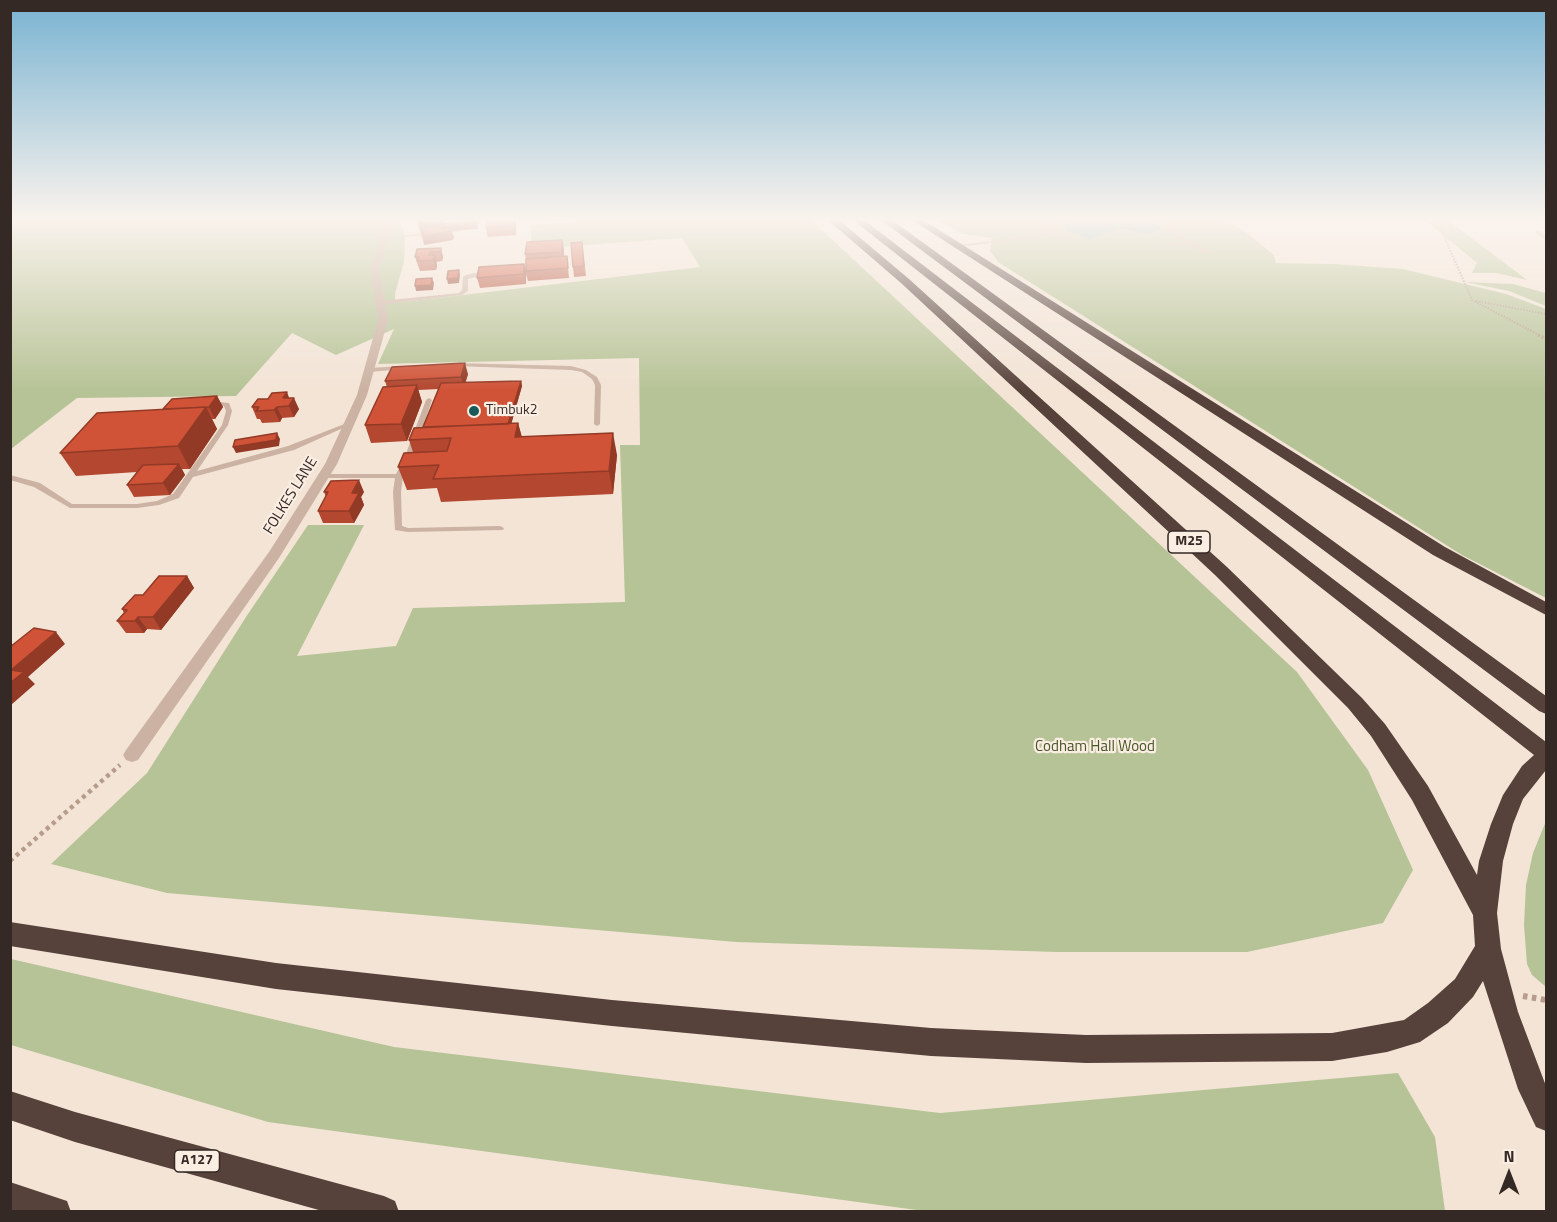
<!DOCTYPE html>
<style>
body{margin:0}
#map{position:relative;width:1557px;height:1222px;overflow:hidden;background:#f3e4d6;font-family:"Titillium Web",sans-serif}
canvas{display:block}
.frame{position:absolute;inset:0;border:12px solid #352925;pointer-events:none}
.north{position:absolute;left:1479px;top:1144px;width:60px;height:60px;-webkit-text-stroke:4px #faeee3;paint-order:stroke;rotate:0deg;font-size:16px;font-weight:700;line-height:24px;text-align:center;color:#352925}
.north::after{content:'';display:block;margin:auto;width:21px;height:27px;background:#352925;clip-path:polygon(50% 0,100% 100%,50% 72%,0 100%)}
</style>
<div id="map">
<canvas width="1557" height="1222"></canvas>
<div class="frame"></div>
<div class="north">N</div>
</div>
<script>
const context = document.querySelector('canvas').getContext('2d');
context.lineJoin = 'round';
function fillPath(path, color) { context.fillStyle = color; context.fill(path, 'evenodd'); }
const shape = rows => new Path2D(rows.map(r => 'M' + r).join(''));
function stroke(path, color, width, dash) { context.strokeStyle = color; context.lineWidth = width; context.lineCap = dash ? 'butt' : 'round'; context.setLineDash(dash || []); context.stroke(path); }
function label(font, color, halo, rows, align = 'center') {
  context.font = font + ' "Titillium Web",sans-serif'; context.lineWidth = 4.5; context.setLineDash([]); context.textBaseline = 'middle'; context.strokeStyle = halo; context.fillStyle = color; for (const [text, x, y, turn = 0] of rows) {
    context.save(); context.translate(x, y); context.rotate((+turn || 0) * Math.PI / 180); context.textAlign = isNaN(turn) ? turn : align; if (halo) context.strokeText(text, 0, 0); context.fillText(text, 0, 0); context.restore();
  }
}
fillPath(shape([
 [11,220,400,220,405,235,404,262,395,294,395,303,700,267,682,238,531,249,531,225,606,220,811,220,1297,672,1368,770,1413,870,1383,923,1247,952,1057,952,736,942,167,893,51,864,147,773,246,617,308,525,364,525,297,656,396,646,413,608,625,602,620,445,640,445,639,358,378,364,394,329,336,355,292,333,236,396,77,398,11,449],
 [937,220,1221,220,1242,229,1274,255,1276,263,1334,264,1403,269,1506,294,1546,309,1546,598,1462,555,998,262,990,251,992,238,962,234],
 [1425,220,1449,221,1527,280,1496,273,1472,273,1477,263],
 [1465,282,1513,284,1546,293,1546,306,1509,291],
 [1546,821,1546,987,1532,975,1527,964,1524,925,1526,885,1533,853],
 [11,959,394,1047,940,1113,1398,1073,1435,1137,1445,1211,924,1211,268,1122,11,1045]
]), '#b6c396');
fillPath(shape([
 [1072,220,1146,220,1154,222,1162,229,1150,235,1119,228,1090,239,1066,231,1067,224]
]), '#73b2b1');
stroke(shape([
 [1437,220,1472,300,1541,336],
 [1476,301,1546,314]
]), '#b79c8c', 2, [1.5, 1.5]);
stroke(shape([
 [1538,335,1546,339]
]), '#b79c8c', 3, [2, 2]);
stroke(shape([
 [10,861,120,765]
]), '#b79c8c', 4.5, [4, 4]);
stroke(shape([
 [1523,996,1546,1000]
]), '#b79c8c', 6, [4.5, 4.5]);
fillPath(shape([
 [1056,220,1061,220,1045,230,1074,238,1074,240,1041,232,1026,239,957,247,955,246,957,245,1025,237,1056,220],
 [1158,220,1163,220,1191,241,1212,253,1207,254,1190,245,1164,247,1164,245,1166,245,1186,242,1158,220],
 [457,230,459,230,459,232,383,239,381,238,383,237,457,230],
 [1536,231,1540,231,1546,237,1546,240,1536,233,1536,231],
 [489,270,492,272,491,273,468,279,468,291,462,295,380,305,377,303,380,301,459,293,462,290,463,277,466,275,489,270],
 [455,363,571,366,586,370,597,377,601,385,600,424,597,426,594,424,595,385,592,379,582,372,571,370,453,366,453,364,455,363],
 [402,366,404,367,404,369,369,372,366,370,369,368,402,366],
 [429,398,432,400,412,459,403,476,401,492,402,526,408,528,500,526,504,528,503,530,408,532,395,530,393,492,395,478,324,478,320,476,324,474,396,474,404,459,426,400,429,398],
 [209,401,229,403,232,411,228,425,197,471,288,446,347,423,351,423,352,424,294,450,193,477,179,498,159,505,137,508,70,508,34,487,10,480,10,475,40,483,72,504,137,504,157,501,173,494,222,425,226,411,224,406,207,404,206,403,209,401]
]), '#cbb2a2');
fillPath(shape([
 [385,220,393,220,379,269,388,320,367,395,337,464,279,558,138,760,132,762,126,760,123,755,126,750,269,552,325,464,357,395,378,320,371,269,385,220]
]), '#cbb2a2');
fillPath(shape([
 [828,220,839,220,909,279,1227,567,1362,698,1385,724,1428,786,1477,875,1479,861,1491,824,1503,795,1522,766,1534,755,853,220,864,220,1546,742,1546,770,1523,799,1513,824,1503,861,1497,913,1501,949,1518,1012,1546,1086,1546,1131,1536,1127,1518,1089,1483,981,1473,997,1448,1023,1420,1042,1387,1052,1332,1061,1086,1063,931,1056,612,1026,276,989,10,946,10,922,276,963,612,1000,931,1028,1086,1035,1332,1033,1404,1020,1428,1003,1455,979,1475,946,1473,915,1412,800,1371,736,1348,708,1215,575,901,283,828,220],
 [881,220,892,220,1546,696,1546,714,1539,711,881,220],
 [912,220,923,220,1445,547,1546,602,1546,615,1433,555,912,220],
 [10,1091,75,1112,384,1196,395,1201,399,1212,326,1212,75,1142,10,1120,10,1091],
 [10,1182,67,1201,71,1212,10,1212,10,1182]
]), '#57423b');
fillPath(shape([
 [516,220,516,235,488,237,486,228],
 [562,240,564,250,564,256,567,256,569,278,528,281,526,274,526,284,480,288,477,278,524,264,526,271,526,260,525,254],
 [582,242,586,276,574,277,573,267],
 [441,248,443,257,442,261,436,262,437,265,436,270,420,271,415,257],
 [468,374,465,383,521,381,522,386,511,424,518,423,522,437,617,455,613,494,441,502,437,488,407,490,398,467,413,452,409,440,423,427,439,389,418,390,422,402,407,441,371,443,365,425,387,387,385,381],
 [217,396,223,407,215,419,212,419,217,429,190,469,182,469,185,475,170,495,134,497,127,485,137,472,76,476,60,453,163,409],
 [289,398,299,409,294,417,282,418,280,422,262,423,260,419,257,419,252,407],
 [324,492,364,492,361,497,364,505,354,523,323,523,318,511,326,497],
 [187,576,194,588,161,630,147,629,144,633,126,633,117,621,124,613,122,609,143,595]
]), '#b3472f');
fillPath(shape([
 [440,220,444,220,443,227,477,221,478,229,452,231,454,237,453,240,424,245,422,236,442,232,421,234,418,224],
 [514,220,516,220,516,235,514,226],
 [562,240,564,250,563,261,562,252],
 [441,248,443,257,442,261,440,252],
 [435,255,437,265,436,270,433,260],
 [524,264,526,273,526,284,524,274],
 [459,270,460,275,459,283,448,284,447,279],
 [432,278,434,283,433,290,416,291,415,286],
 [465,363,468,374,464,388,461,377],
 [521,381,522,386,509,432,508,426],
 [417,385,422,402,407,441,401,424],
 [287,392,291,403,294,398,299,409,294,417,289,406,283,398],
 [217,396,223,407,215,419,209,407],
 [206,407,217,429,190,469,178,446],
 [277,407,282,418,280,422,274,410],
 [518,423,524,446,515,437],
 [277,433,280,439,279,446,236,453,233,447],
 [613,433,617,455,613,494,609,471],
 [179,464,185,475,170,495,163,483],
 [359,480,364,492,361,497,364,505,354,523,349,511,352,493],
 [187,576,194,588,161,630,153,617],
 [138,617,147,629,144,633,135,621],
 [56,632,65,644,28,677,35,684,11,705,11,670]
]), '#923a26');
const building = shape([
 [419,220,440,220,440,223,418,224,419,220],
 [488,220,514,220,514,226,486,228,488,220],
 [477,221,477,224,442,227,442,226,441,226,441,224,477,221],
 [442,226,442,229,452,228,451,231,422,236,425,227,442,226],
 [562,240,562,252,525,254,527,242,562,240],
 [582,242,584,266,573,267,571,243,582,242],
 [441,248,440,252,430,252,429,255,435,255,433,260,417,261,419,257,415,257,417,249,441,248],
 [567,256,568,268,526,271,526,259,567,256],
 [524,264,524,274,477,278,479,267,524,264],
 [459,270,458,278,447,279,448,271,459,270],
 [432,278,431,285,415,286,416,279,432,278],
 [465,363,461,377,385,381,392,367,465,363],
 [521,381,508,424,423,427,441,383,521,381],
 [417,385,401,424,365,425,383,387,417,385],
 [287,392,283,398,294,398,289,406,277,407,274,410,256,411,259,407,252,407,258,399,268,399,272,393,287,392],
 [217,396,209,407,163,409,172,399,217,396],
 [206,407,178,446,60,453,97,413,206,407],
 [518,423,515,437,613,433,609,471,433,479,439,465,398,467,404,453,447,451,451,438,409,440,414,428,518,423],
 [277,433,276,440,233,447,235,440,277,433],
 [179,464,163,483,127,485,143,465,179,464],
 [359,480,352,493,359,493,349,511,318,511,328,492,324,492,331,481,359,480],
 [159,576,187,576,153,617,138,617,135,621,117,621,127,610,122,609,135,595,143,595,159,576],
 [34,628,56,632,11,670,24,672,10,683,10,647,34,628]
]);
fillPath(building, '#d05337');
stroke(building, '#923a26', 1.5);
const sky = context.createLinearGradient(0, 0, 0, 391);
sky.addColorStop(0, '#79b3d2');
sky.addColorStop(0.56, '#faf3ed');
sky.addColorStop(1, '#faf3ed00');
context.fillStyle = sky;
context.fillRect(0, 0, 1557, 391);
for (const [x, y, r, color] of [
 [474,411,6,"#18595a"]
]) { const dot = new Path2D(); dot.arc(x, y, r, 0, 2 * Math.PI); context.fillStyle = color; context.fill(dot); stroke(dot, '#faeee3', 2); }
label('14px', '#352925', '#faeee3', [
 ["Timbuk2",486,411]
], 'left');
for (const [x, y, w] of [
 [1189,542,42],
 [197,1161,45]
]) { const box = new Path2D(); box.roundRect(x - w / 2, y - 11, w, 22, 4.5); context.fillStyle = '#faeee3'; context.fill(box); stroke(box, '#352925', 1.5); }
label('bold 14px', '#352925', null, [
 ["M25",1189,542],
 ["A127",197,1161]
]);
label('15px', '#352925', '#faeee3', [
 ["FOLKES LANE",291,496,-58]
]);
label('15px', '#475527', '#faeee3', [
 ["Codham Hall Wood",1095,747]
]);
</script>
